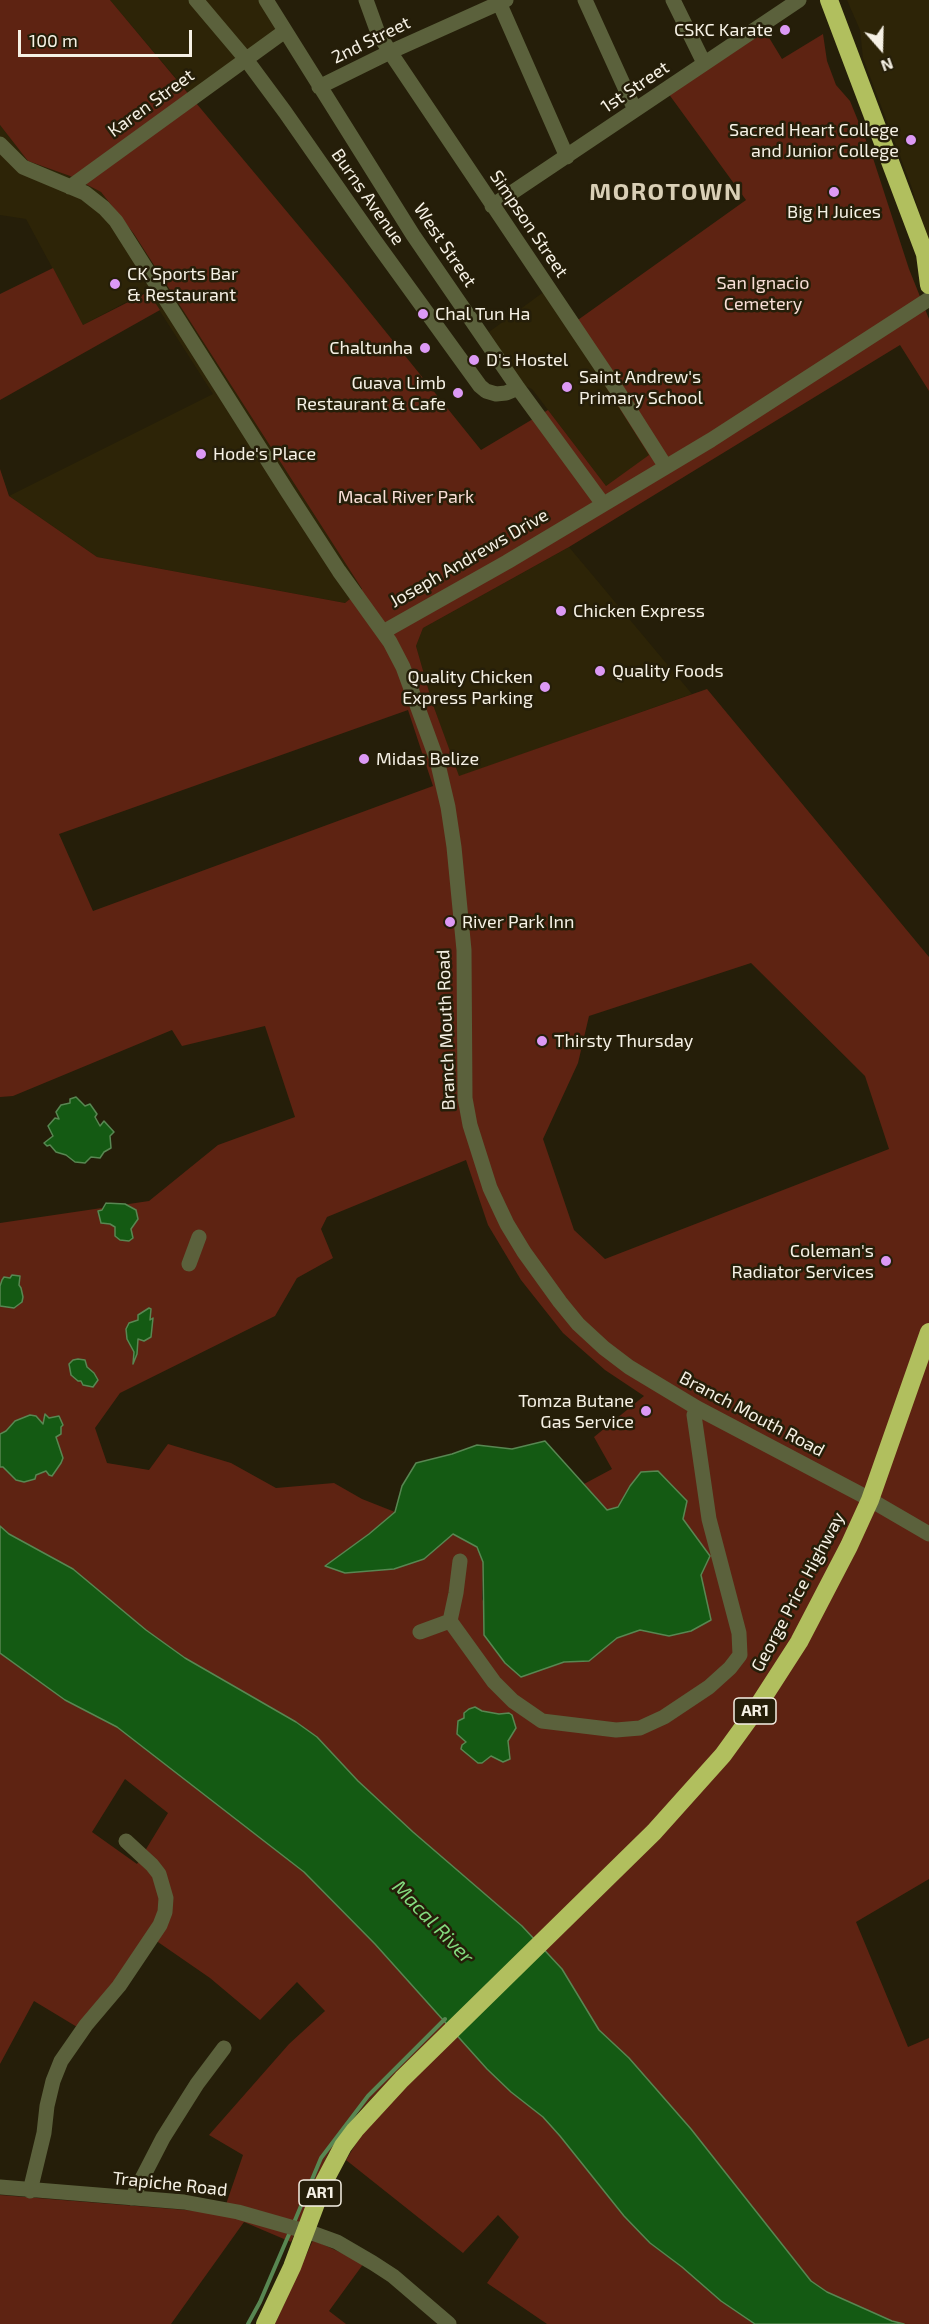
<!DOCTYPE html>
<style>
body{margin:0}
#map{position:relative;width:929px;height:2324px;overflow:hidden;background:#251e09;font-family:"Exo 2",sans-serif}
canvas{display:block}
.north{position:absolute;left:851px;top:18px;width:60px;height:60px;-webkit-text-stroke:4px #251e09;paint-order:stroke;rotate:160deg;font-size:16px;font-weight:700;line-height:24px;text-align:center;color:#f6f1e5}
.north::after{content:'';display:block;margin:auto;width:21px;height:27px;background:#f6f1e5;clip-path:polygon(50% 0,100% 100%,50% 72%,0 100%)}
.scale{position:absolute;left:18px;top:30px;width:174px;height:27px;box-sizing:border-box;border:3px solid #f6f1e5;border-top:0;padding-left:8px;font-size:18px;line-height:21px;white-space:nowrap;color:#f6f1e5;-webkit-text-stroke:4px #251e09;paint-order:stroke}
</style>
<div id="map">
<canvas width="929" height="2324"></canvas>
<div class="north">N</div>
<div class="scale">100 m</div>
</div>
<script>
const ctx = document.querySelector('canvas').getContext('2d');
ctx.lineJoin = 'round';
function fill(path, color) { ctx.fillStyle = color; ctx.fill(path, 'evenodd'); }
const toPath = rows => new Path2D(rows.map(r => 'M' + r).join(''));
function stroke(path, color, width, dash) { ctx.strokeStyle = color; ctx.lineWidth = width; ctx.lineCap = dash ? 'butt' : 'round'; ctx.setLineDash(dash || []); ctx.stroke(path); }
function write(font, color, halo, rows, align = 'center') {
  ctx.font = font + ' "Exo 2",sans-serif'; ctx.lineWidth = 5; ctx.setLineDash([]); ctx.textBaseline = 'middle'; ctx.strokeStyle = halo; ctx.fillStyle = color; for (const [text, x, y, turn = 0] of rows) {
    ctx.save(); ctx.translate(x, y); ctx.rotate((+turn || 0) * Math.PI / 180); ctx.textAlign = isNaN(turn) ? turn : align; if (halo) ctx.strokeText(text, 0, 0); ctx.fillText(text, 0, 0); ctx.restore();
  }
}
const built = toPath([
 [110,0,265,0,285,33,191,96],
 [847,0,929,0,929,246,912,188,863,58,860,30],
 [0,125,28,161,70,176,101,192,134,234,362,589,345,603,97,557,9,496,213,394,147,291,83,325,26,219,0,215],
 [545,291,650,455,606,486,532,389,523,385,489,332],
 [569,547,692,694,458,777,432,702,416,646,423,628]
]);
const green = toPath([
 [0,0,110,0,344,280,481,450,548,410,606,486,649,455,568,327,746,200,668,93,765,31,782,59,823,34,827,61,836,85,850,101,872,155,909,269,929,319,929,391,900,345,569,547,423,628,416,646,432,702,459,776,707,689,929,957,929,1879,856,1922,908,2047,929,2038,929,2324,904,2324,892,2321,827,2292,811,2281,691,2129,629,2058,599,2030,562,1969,522,1926,413,1832,358,1781,317,1737,296,1722,185,1658,146,1630,73,1569,9,1534,0,1526,0,1223,149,1201,218,1145,295,1117,265,1026,182,1046,172,1030,13,1096,0,1097,0,469,9,496,97,557,345,603,362,589,134,234,101,192,70,176,28,161,0,125],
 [408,710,433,786,93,911,59,834],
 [751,963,865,1076,889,1149,605,1259,574,1230,543,1139,578,1063,589,1016],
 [466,1160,488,1225,521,1280,563,1333,605,1370,644,1396,594,1437,612,1469,584,1484,607,1510,618,1507,630,1486,658,1471,687,1501,683,1519,701,1575,711,1620,669,1636,640,1630,617,1638,589,1661,564,1662,521,1677,482,1599,483,1562,477,1547,453,1534,424,1559,394,1569,345,1573,325,1566,369,1534,395,1512,362,1499,334,1483,276,1488,231,1463,168,1444,149,1470,107,1463,95,1428,120,1393,275,1316,297,1278,333,1258,321,1229,327,1217],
 [53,268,83,325,148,292,160,310,0,400,0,294],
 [0,1653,65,1700,117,1727,304,1872,375,1944,487,2069,511,2092,543,2117,560,2136,624,2215,649,2243,682,2267,721,2301,755,2324,547,2324,487,2283,519,2237,498,2215,463,2253,346,2160,363,2132,395,2074,353,2118,328,2154,291,2242,244,2222,171,2324,0,2324,0,2195,223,2213,243,2155,209,2135,289,2044,325,2011,297,1982,260,2020,210,1978,155,1940,87,2033,34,2001,0,2064],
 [125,1779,168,1813,137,1864,92,1832],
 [313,2240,364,2263,329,2311,346,2324,275,2324]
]);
const water = toPath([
 [76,1097,85,1106,90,1104,97,1114,95,1117,100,1126,104,1121,114,1132,110,1136,111,1148,104,1152,100,1158,91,1157,85,1163,75,1162,66,1155,56,1152,50,1145,47,1146,44,1143,53,1136,48,1126,55,1118,59,1119,56,1112,61,1105,70,1103,70,1099,76,1097],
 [106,1203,125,1204,136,1210,138,1219,131,1229,133,1238,129,1241,120,1240,115,1236,115,1227,110,1224,101,1223,98,1211,102,1210,106,1203],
 [12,1275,20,1276,19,1285,21,1288,23,1297,22,1302,14,1308,0,1306,0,1286,2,1280,4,1277,10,1278,12,1275],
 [149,1308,151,1309,150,1320,153,1318,151,1337,144,1341,138,1339,137,1354,133,1364,134,1352,127,1339,126,1329,129,1323,138,1320,138,1315,149,1308],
 [78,1359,85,1360,87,1367,94,1373,98,1380,93,1387,83,1385,81,1381,78,1381,71,1375,69,1364,73,1360,78,1359],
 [45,1414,49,1418,59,1416,63,1425,61,1427,61,1434,56,1437,63,1458,61,1463,52,1476,49,1475,46,1471,36,1475,35,1479,24,1482,16,1480,3,1467,0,1467,0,1434,6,1431,15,1421,30,1415,36,1416,43,1424,45,1414],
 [545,1441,607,1510,618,1507,630,1486,641,1472,658,1471,687,1501,683,1519,710,1556,701,1575,711,1620,691,1631,669,1636,640,1630,617,1638,589,1661,564,1662,521,1677,505,1663,484,1635,483,1562,477,1547,453,1534,424,1559,394,1569,345,1573,325,1566,369,1534,395,1512,402,1486,416,1463,452,1454,477,1445,512,1449,545,1441],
 [0,1526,9,1534,73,1569,146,1630,185,1658,296,1722,317,1737,358,1781,413,1832,522,1926,562,1969,599,2030,629,2058,691,2129,811,2281,827,2292,892,2321,904,2324,755,2324,721,2301,682,2267,650,2243,624,2216,560,2136,543,2117,511,2092,487,2069,375,1944,304,1872,117,1727,65,1700,0,1653,0,1526],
 [475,1707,482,1711,499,1714,509,1713,512,1715,516,1728,508,1741,510,1759,503,1762,491,1756,482,1763,478,1763,461,1749,462,1745,466,1742,457,1734,458,1721,464,1718,464,1713,469,1709,475,1707]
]);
const stream = toPath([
 [293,2225,321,2158,368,2096,445,2019],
 [248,2324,260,2302,290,2232]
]);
const minor = toPath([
 [196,0,245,58,285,112,375,241,480,386,486,391,496,394,506,393,518,388],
 [266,0,413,235,518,388,603,504],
 [366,0,378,33,390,52,619,393,666,467],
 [498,0,567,157],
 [585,0,635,110],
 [673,0,704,63],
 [319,87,390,52,506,0],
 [0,144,23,167,85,193,104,208,116,221,287,491,339,571,390,642,403,667,437,760,448,807,454,847,464,950,465,1098,470,1125,490,1188,507,1224,524,1252,560,1302,578,1324,604,1348,629,1367,697,1408,862,1495,929,1534],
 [70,187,285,31],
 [492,206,799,0],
 [383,632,507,562,711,440,929,299],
 [189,1264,199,1237],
 [450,1621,456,1593,460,1561],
 [420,1632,450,1621,494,1682,513,1701,542,1721,616,1730,640,1728,664,1717,709,1687,730,1668,740,1655,739,1633,709,1519,694,1415,697,1408],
 [0,2187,184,2202,238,2212,315,2234,337,2242,373,2263,393,2276,449,2324],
 [30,2191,44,2133,47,2106,53,2081,61,2061,86,2025,119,1986,160,1925,165,1912,166,1898,159,1874,152,1865,126,1841],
 [132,2198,163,2138,197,2084,224,2048]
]);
const highway = toPath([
 [829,0,925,254,929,285],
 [265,2324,292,2267,324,2182,343,2146,355,2130,402,2079,654,1832,723,1755,752,1715,799,1642,849,1546,870,1500,929,1332]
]);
const markers = [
 [785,30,6,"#dc99f5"],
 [911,140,6,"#dc99f5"],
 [834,192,6,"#dc99f5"],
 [115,284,6,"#dc99f5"],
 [423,314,6,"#dc99f5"],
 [425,348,6,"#dc99f5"],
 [474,360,6,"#dc99f5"],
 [567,387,6,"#dc99f5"],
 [458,393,6,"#dc99f5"],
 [201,454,6,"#dc99f5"],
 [561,611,6,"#dc99f5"],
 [600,671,6,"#dc99f5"],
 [545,687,6,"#dc99f5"],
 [364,759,6,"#dc99f5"],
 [450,922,6,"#dc99f5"],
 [542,1041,6,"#dc99f5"],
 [886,1261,6,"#dc99f5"],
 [646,1411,6,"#dc99f5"]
];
const shields = [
 [755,1711,42],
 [320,2193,42]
];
const shieldNames = [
 ["AR1",755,1711],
 ["AR1",320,2193]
];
const poiNames = [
 ["CSKC Karate",773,30,"right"],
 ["Sacred Heart College",899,130,"right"],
 ["and Junior College",899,151,"right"],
 ["Big H Juices",834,212,"center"],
 ["CK Sports Bar",127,274],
 ["& Restaurant",127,295],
 ["Chal Tun Ha",435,314],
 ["Chaltunha",413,348,"right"],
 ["D's Hostel",486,360],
 ["Saint Andrew's",579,377],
 ["Primary School",579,398],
 ["Guava Limb",446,383,"right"],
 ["Restaurant & Cafe",446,404,"right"],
 ["Hode's Place",213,454],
 ["Chicken Express",573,611],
 ["Quality Foods",612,671],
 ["Quality Chicken",533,677,"right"],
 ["Express Parking",533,698,"right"],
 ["Midas Belize",376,759],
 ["River Park Inn",462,922],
 ["Thirsty Thursday",554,1041],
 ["Coleman's",874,1251,"right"],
 ["Radiator Services",874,1272,"right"],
 ["Tomza Butane",634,1401,"right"],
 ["Gas Service",634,1422,"right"]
];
const streetNames = [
 ["2nd Street",371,40,-26],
 ["1st Street",635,87,-34],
 ["Karen Street",151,103,-36],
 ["Burns Avenue",368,197,55],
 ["Simpson Street",529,224,56],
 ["West Street",445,245,56],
 ["Joseph Andrews Drive",469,558,-30],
 ["Branch Mouth Road",446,1030,-92],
 ["Branch Mouth Road",752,1414,28],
 ["George Price Highway",798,1592,-62],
 ["Trapiche Road",170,2184,6]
];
const parkNames = [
 ["San Ignacio",763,283],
 ["Cemetery",763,304],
 ["Macal River Park",406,497]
];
const waterNames = [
 ["Macal River",433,1922,46]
];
const districtNames = [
 ["MOROTOWN",666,192]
];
fill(built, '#2d2407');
fill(green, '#5e2312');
fill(water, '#145a13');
stroke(water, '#588752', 1.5);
stroke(stream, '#588752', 4);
stroke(minor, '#5b613c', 15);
stroke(highway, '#b1bf5e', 18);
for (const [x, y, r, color] of markers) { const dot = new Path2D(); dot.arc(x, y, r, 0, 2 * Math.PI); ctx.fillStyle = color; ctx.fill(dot); stroke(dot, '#251e09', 2); }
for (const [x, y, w] of shields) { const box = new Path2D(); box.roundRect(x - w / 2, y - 13, w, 26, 4.5); ctx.fillStyle = '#251e09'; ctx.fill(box); stroke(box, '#f6f1e5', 1.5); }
write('bold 16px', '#f6f1e5', null, shieldNames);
write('18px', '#f6f1e5', '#251e09', poiNames, 'left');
write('18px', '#f6f1e5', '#251e09', streetNames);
write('18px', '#f8ded6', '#251e09', parkNames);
write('italic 20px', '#83db7e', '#251e09', waterNames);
ctx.letterSpacing = '1.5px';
write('bold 24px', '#d9cfb6', '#251e09', districtNames);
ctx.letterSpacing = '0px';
</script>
